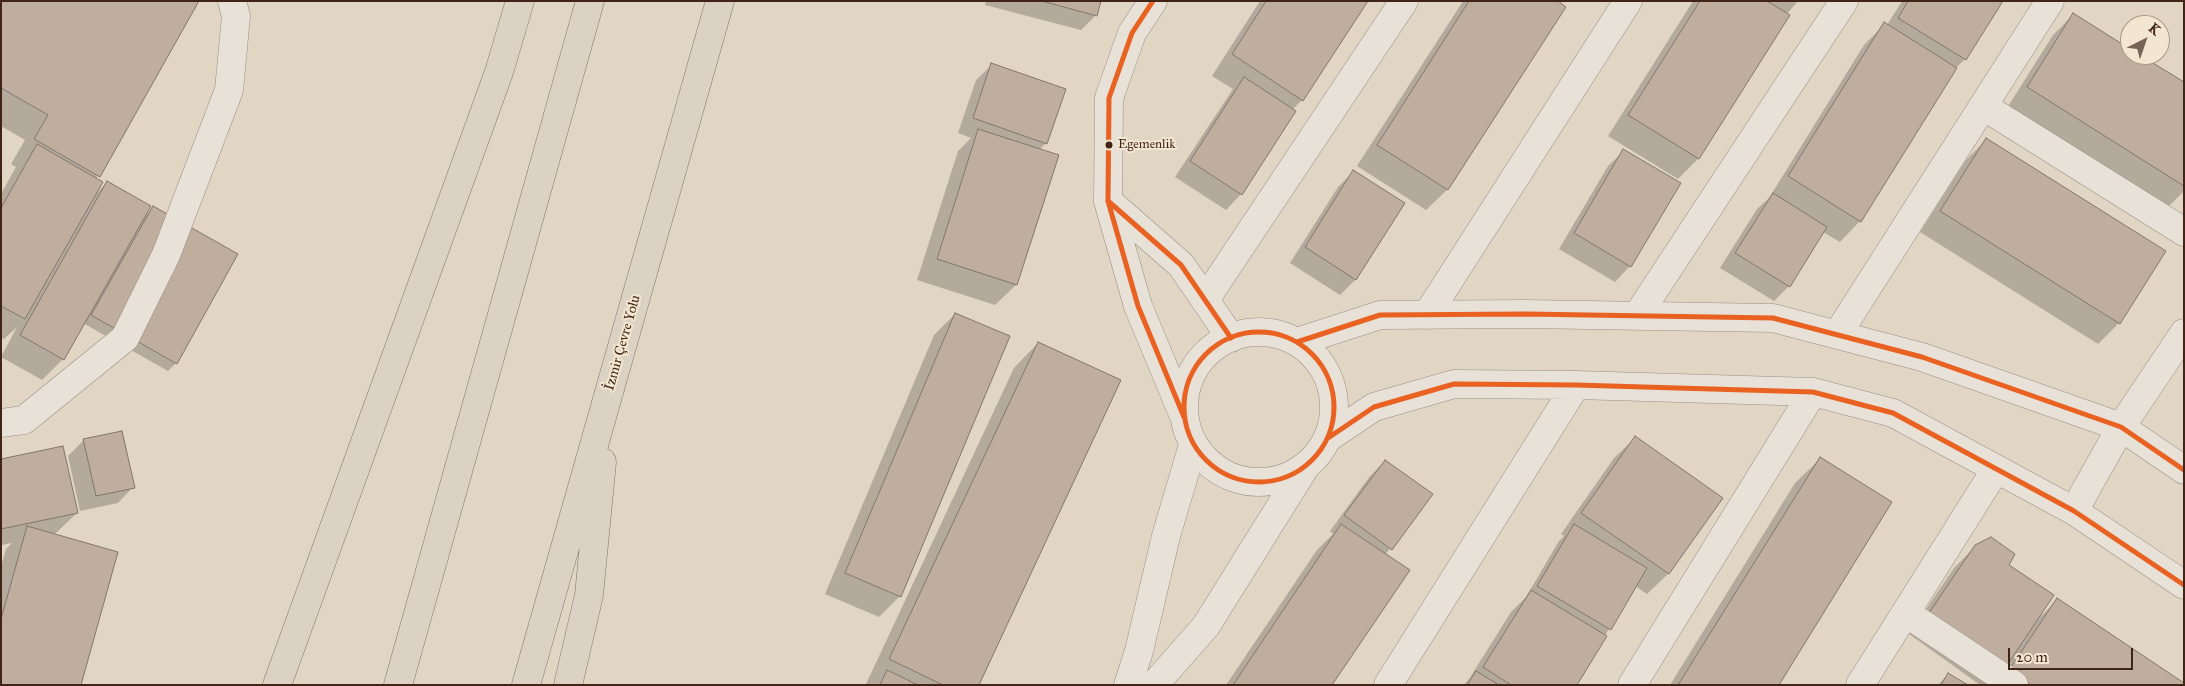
<!DOCTYPE html>
<meta charset="utf-8">
<style>
body{margin:0}
#map{position:relative;width:2185px;height:686px;overflow:hidden;background:#e1d5c4;font-family:"IM FELL Great Primer",serif}
canvas{display:block}
.frame{position:absolute;inset:0;border:2px solid #402416;pointer-events:none}
.north{position:absolute;left:2120px;top:15px;width:50px;height:50px;box-sizing:border-box;background:#f3e6d1;border:1px solid #ab9886;border-radius:50%;rotate:41deg;font-size:14px;font-weight:700;line-height:20px;text-align:center;color:#402416}
.north::after{content:'';display:block;margin:auto;width:18px;height:22px;background:#786253;clip-path:polygon(50% 0,100% 100%,50% 72%,0 100%)}
.scale{position:absolute;left:2008px;top:648px;width:125px;height:22px;box-sizing:border-box;border:2px solid #402416;border-top:0;padding-left:6px;font-size:15px;line-height:18px;white-space:nowrap;color:#402416;-webkit-text-stroke:4px #f3e6d1;paint-order:stroke}
</style>
<div id="map">
<canvas width="2185" height="686"></canvas>
<div class="frame"></div>
<div class="north">K</div>
<div class="scale">20 m</div>
</div>
<script>
const ctx = document.querySelector('canvas').getContext('2d');
ctx.lineJoin = 'round';
function fill(path, color) { ctx.fillStyle = color; ctx.fill(path, 'evenodd'); }
const toPath = rows => new Path2D(rows.map(r => 'M' + r).join(''));
function stroke(path, color, width, dash) { ctx.strokeStyle = color; ctx.lineWidth = width; ctx.lineCap = dash ? 'butt' : 'round'; ctx.setLineDash(dash || []); ctx.stroke(path); }
function write(font, color, halo, rows, align = 'center') {
  ctx.font = font + ' "IM FELL Great Primer",serif'; ctx.lineWidth = 4; ctx.setLineDash([]); ctx.textBaseline = 'middle'; ctx.strokeStyle = halo; ctx.fillStyle = color; for (const [text, x, y, turn = 0] of rows) {
    ctx.save(); ctx.translate(x, y); ctx.rotate((+turn || 0) * Math.PI / 180); ctx.textAlign = isNaN(turn) ? turn : align; if (halo) ctx.strokeText(text, 0, 0); ctx.fillText(text, 0, 0); ctx.restore();
  }
}
const shadow = toPath([
 [1,1,198,1,96,179,95,195,107,182,143,218,153,208,176,363,168,371,83,323,63,359,42,380,1,357,17,327,4,339,1,338,1,194,16,167,11,164,25,140,1,126],
 [986,1,1100,1,1096,15,1081,30,985,5],
 [1260,1,1366,1,1302,100,1292,110,1241,194,1226,210,1175,177,1233,89,1212,76],
 [1463,1,1562,1,1559,4,1564,7,1447,190,1426,210,1357,166],
 [1693,1,1798,1,1786,15,1698,159,1678,179,1608,136],
 [1902,1,2001,1,1965,59,1956,68,1860,221,1840,242,1823,232,1789,286,1774,301,1720,268,1757,209,1769,198,1864,45,1885,24,1887,25],
 [2074,14,2130,50,2130,55,2138,55,2184,84,2184,191,2166,209,2007,108,2053,35],
 [992,65,1046,143,1039,150,1016,285,995,305,917,280,958,151,971,138,958,133,976,80],
 [1987,139,2119,323,2098,344,1920,232,1966,160],
 [1624,151,1679,184,1630,266,1615,282,1559,249,1608,166],
 [1353,172,1355,280,1340,295,1290,263,1338,187],
 [955,314,900,596,879,617,825,594,934,335],
 [1038,343,978,685,866,684,1014,368],
 [1635,438,1721,498,1668,574,1647,594,1635,586,1575,685,1464,685,1469,679,1511,612,1526,597,1559,541,1564,536,1561,534,1614,458],
 [84,440,133,487,118,503,80,511,68,456],
 [1820,459,1777,685,1670,685,1795,483],
 [1,460,77,513,56,533,51,535,1,685,1,567,6,549,12,543,1,545],
 [1385,461,1432,495,1385,555,1331,685,1226,685,1317,550,1333,534,1330,531,1370,476],
 [1976,546,2008,565,2038,619,2057,600,2184,685,1994,685,2003,668,1986,685,1980,685,1909,634,1954,568],
 [1948,674,1966,685,1938,685]
]);
const building = toPath([
 [1,1,199,1,100,177,34,139,48,115,1,88,1,1],
 [1042,1,1101,1,1097,16,1042,1],
 [1266,1,1368,1,1303,101,1232,54,1266,1],
 [1469,1,1558,1,1566,7,1448,190,1377,145,1469,1],
 [1700,1,1767,1,1790,15,1699,159,1628,115,1700,1],
 [1908,1,2003,1,1966,60,1898,18,1908,1],
 [2073,13,2130,49,2130,55,2140,55,2184,82,2184,186,2027,87,2073,13],
 [1884,22,1957,68,1861,222,1788,176,1884,22],
 [991,63,1066,89,1047,144,973,118,991,63],
 [1244,77,1296,111,1242,195,1190,161,1244,77],
 [978,129,1059,155,1017,285,937,259,978,129],
 [1986,138,2166,251,2120,324,1940,211,1986,138],
 [37,144,103,182,25,319,1,306,1,208,37,144],
 [1623,149,1681,183,1631,267,1574,233,1623,149],
 [1353,170,1405,203,1356,280,1305,247,1353,170],
 [107,181,151,206,64,360,20,335,107,181],
 [1773,193,1827,227,1790,287,1735,253,1773,193],
 [153,206,238,254,177,364,91,315,153,206],
 [955,313,1010,336,901,597,845,573,955,313],
 [1038,342,1121,380,979,685,943,685,889,659,1038,342],
 [122,431,135,488,96,496,83,439,122,431],
 [1635,436,1723,498,1669,574,1581,513,1635,436],
 [63,446,78,513,1,529,1,459,63,446],
 [1820,457,1892,502,1779,685,1678,685,1820,457],
 [1385,460,1433,494,1392,550,1344,515,1385,460],
 [1341,524,1410,570,1332,685,1233,685,1341,524],
 [1574,524,1647,568,1611,630,1537,586,1574,524],
 [27,526,118,552,81,685,1,685,1,619,27,526],
 [1991,537,2015,554,2009,565,2054,595,2006,667,1929,613,1975,545,1991,537],
 [1531,590,1607,636,1577,685,1511,685,1483,667,1531,590],
 [2057,598,2184,683,2184,685,2031,685,2009,670,2057,598],
 [887,670,918,685,880,685,887,670],
 [1476,671,1499,685,1467,685,1476,671],
 [1948,673,1968,685,1941,685,1948,673]
]);
const minor = toPath([
 [1153,1,1132,33,1109,98,1108,201,1138,306,1183,414],
 [1983,106,2184,232],
 [1108,201,1181,265,1231,338],
 [1205,300,1404,1],
 [1427,315,1628,1],
 [1637,316,1844,1],
 '1184 407a75 75 0 1 1 150 0a75 75 0 1 1-150 0Z',
 [1837,335,2050,1],
 [1297,342,1380,315,1526,314,1773,318,1922,357,2121,427,2184,470],
 [1,423,24,420,125,338,166,255,229,90,236,16,232,1],
 [1328,438,1374,407,1454,384,1576,385,1813,392,1893,413,2074,511,2184,585],
 [2074,511,2121,427,2184,333],
 [1906,613,2014,685],
 [1128,685,1139,651,1166,536,1193,445],
 [1154,685,1206,626,1305,467],
 [1388,685,1576,385],
 [1632,685,1813,392],
 [1860,685,1996,469]
]);
const highway = toPath([
 [277,685,499,72,520,1],
 [398,685,590,1],
 [526,685,720,1],
 [568,685,589,595,602,462]
]);
const bus1 = toPath([
 [1153,1,1132,33,1109,98,1108,201,1138,306,1184,417],
 [1108,201,1181,265,1231,338],
 '1184 407a75 75 0 1 1 150 0a75 75 0 1 1-150 0Z',
 [1297,342,1380,315,1526,314,1773,318,1922,357,2121,427,2184,470],
 [1328,438,1374,407,1454,384,1576,385,1813,392,1893,413,2074,511,2184,585]
]);
const markers = [
 [1109,145,4.5,"#402416"]
];
const busNames = [
 ["Egemenlik",1118,145]
];
const streetNames = [
 ["İzmir Çevre Yolu",623,343,-74]
];
fill(shadow, '#0003');
fill(building, '#bfad9e');
stroke(building, '#81766c', 1);
stroke(minor, '#988e83', 29);
stroke(highway, '#81766c', 29);
stroke(minor, '#e7e1d8', 28);
stroke(highway, '#dbd2c3', 28);
stroke(bus1, '#e96221', 5);
for (const [x, y, r, color] of markers) { const dot = new Path2D(); dot.arc(x, y, r, 0, 2 * Math.PI); ctx.fillStyle = color; ctx.fill(dot); stroke(dot, '#f3e6d1', 2); }
write('13px', '#402416', '#f3e6d1', busNames, 'left');
write('14px', '#402416', '#f3e6d1', streetNames);
</script>
